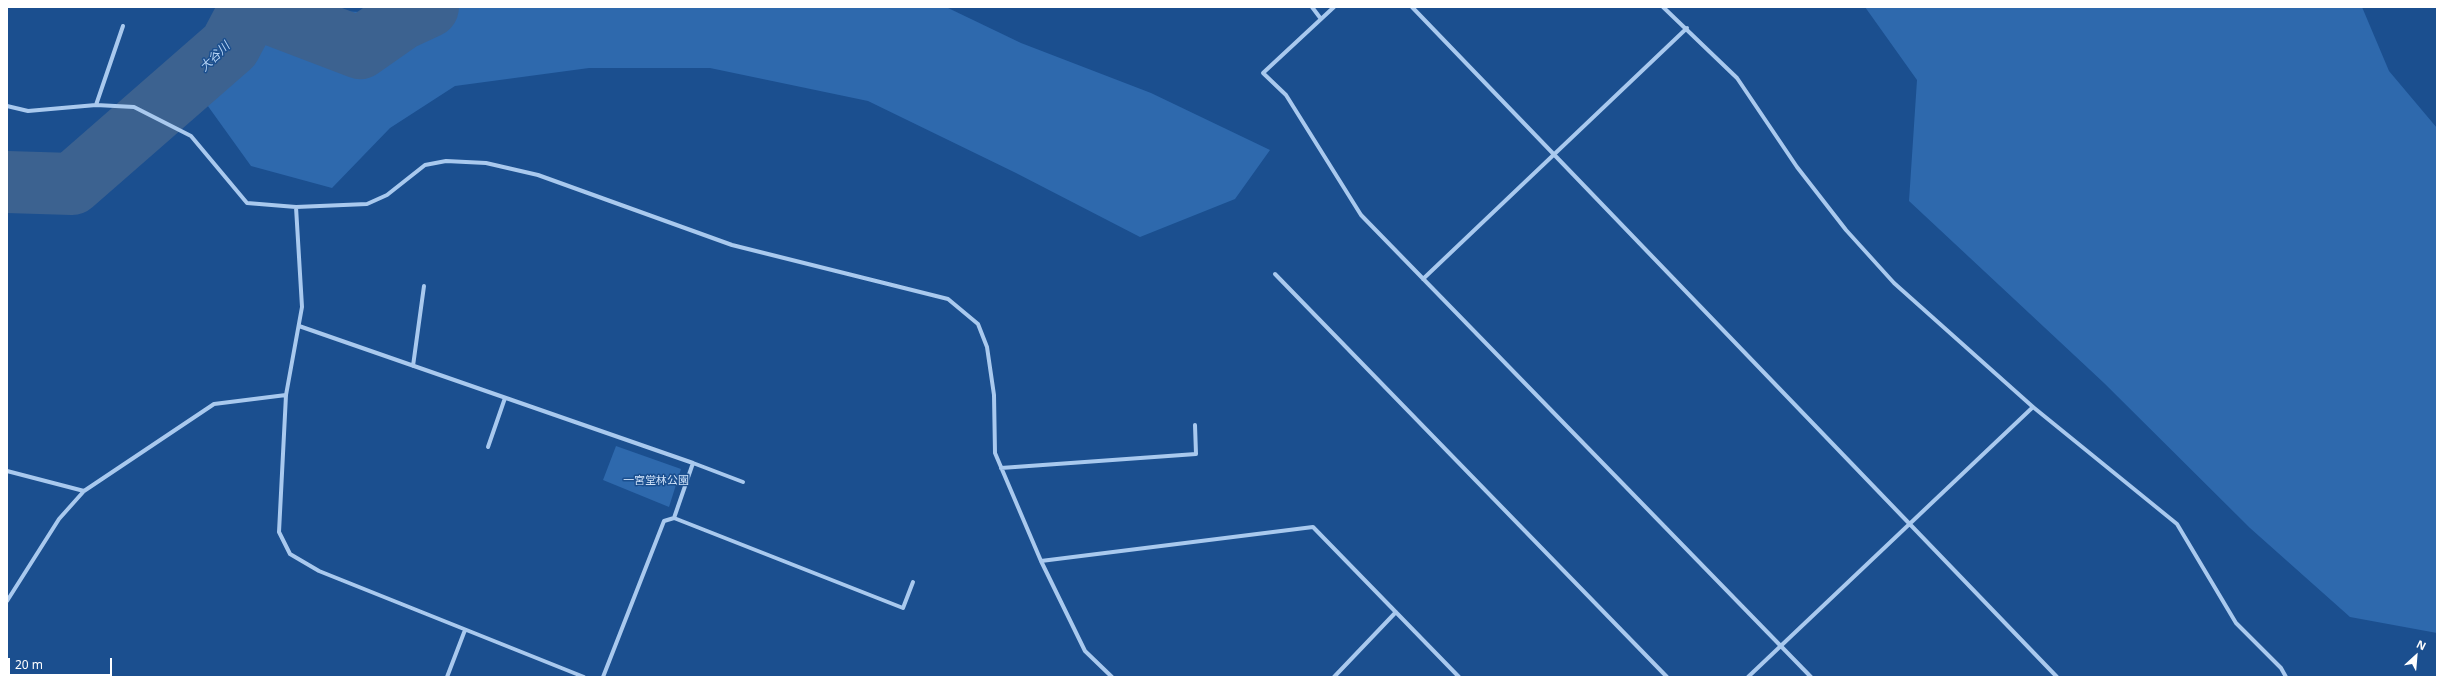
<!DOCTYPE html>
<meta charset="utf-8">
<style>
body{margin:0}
#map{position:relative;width:2444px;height:684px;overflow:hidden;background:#1b4f8f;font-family:"Noto Sans",sans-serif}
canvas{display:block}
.frame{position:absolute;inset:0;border:8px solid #fff;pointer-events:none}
.north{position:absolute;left:2396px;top:636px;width:40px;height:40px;-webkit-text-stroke:3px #1b4f8f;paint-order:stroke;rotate:26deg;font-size:11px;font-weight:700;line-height:16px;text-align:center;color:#fff}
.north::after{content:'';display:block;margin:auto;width:14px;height:18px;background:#fff;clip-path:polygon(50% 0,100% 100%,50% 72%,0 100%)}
.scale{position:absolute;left:8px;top:658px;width:104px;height:18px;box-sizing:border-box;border:2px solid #fff;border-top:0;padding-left:5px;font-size:12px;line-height:14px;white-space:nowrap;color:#fff;-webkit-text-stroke:3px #1b4f8f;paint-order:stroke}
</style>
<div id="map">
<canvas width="2444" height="684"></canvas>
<div class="frame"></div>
<div class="north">N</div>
<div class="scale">20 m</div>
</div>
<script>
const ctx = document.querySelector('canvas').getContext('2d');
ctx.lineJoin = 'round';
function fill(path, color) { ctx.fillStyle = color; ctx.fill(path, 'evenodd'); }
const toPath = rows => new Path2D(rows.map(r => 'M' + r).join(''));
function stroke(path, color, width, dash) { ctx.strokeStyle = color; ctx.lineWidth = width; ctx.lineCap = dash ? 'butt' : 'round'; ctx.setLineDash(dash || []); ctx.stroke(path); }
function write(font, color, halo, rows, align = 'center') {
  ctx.font = font + ' "Noto Sans","Noto Sans JP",sans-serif'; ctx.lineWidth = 3; ctx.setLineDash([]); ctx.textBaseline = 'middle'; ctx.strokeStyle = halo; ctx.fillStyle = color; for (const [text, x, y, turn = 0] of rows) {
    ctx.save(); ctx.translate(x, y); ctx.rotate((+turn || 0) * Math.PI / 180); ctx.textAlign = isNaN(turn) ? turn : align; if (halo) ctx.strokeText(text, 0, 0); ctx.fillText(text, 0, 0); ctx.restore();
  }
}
const green = toPath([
 [397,7,946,7,1021,43,1151,93,1270,150,1235,199,1140,237,1016,173,868,101,710,68,589,68,455,86,390,128,332,188,251,166,187,77,265,8,362,12],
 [1865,7,2362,7,2389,71,2437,128,2437,633,2350,617,2250,528,2104,383,1909,201,1917,80],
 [616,446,681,469,669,507,603,480]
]);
const stream = toPath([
 [255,8,255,7]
]);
const river = toPath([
 [7,182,72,184,230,46,248,12,255,8,360,48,400,20,428,7]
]);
const street = toPath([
 [1312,7,1321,19],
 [1334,7,1263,73,1286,95,1361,215,1811,677],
 [1412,7,2057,677],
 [1663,7,1737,78,1797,167,1846,230,1894,283,2033,407,2177,524,2236,623,2281,668,2286,677],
 [96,105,123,26],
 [7,106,28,111,96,105,134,107,191,136,247,203,296,207,367,204,387,195,425,165,446,161,486,163,538,175,732,245,948,299,978,324,987,347,994,395,995,453,1041,561,1085,651,1112,677],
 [296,207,302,307,286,395,279,532,290,554,319,571,584,677],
 [1275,274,1667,677],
 [1423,279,1687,28],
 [299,326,693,463,674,518,664,521,603,677],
 [413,366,424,286],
 [488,447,505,398],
 [693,463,743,482],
 [1001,468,1196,454,1195,425],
 [7,471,84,491],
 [674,518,903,608,913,582],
 [1041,561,1313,527,1459,677],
 [7,601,59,519,84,491,214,404,286,395],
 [447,677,465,630],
 [1334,677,1396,612],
 [1748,677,2033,407]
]);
const parkNames = [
 ["一宮堂林公園",656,481]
];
const waterNames = [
 ["大谷川",215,57,-44]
];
fill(green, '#2e69ad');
stroke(stream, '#9cc4f0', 10);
stroke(river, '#3c6290', 62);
stroke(street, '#a9c9ee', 4);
write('11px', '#cfe3fa', '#1b4f8f', parkNames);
write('italic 12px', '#b5d3f5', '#1b4f8f', waterNames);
</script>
